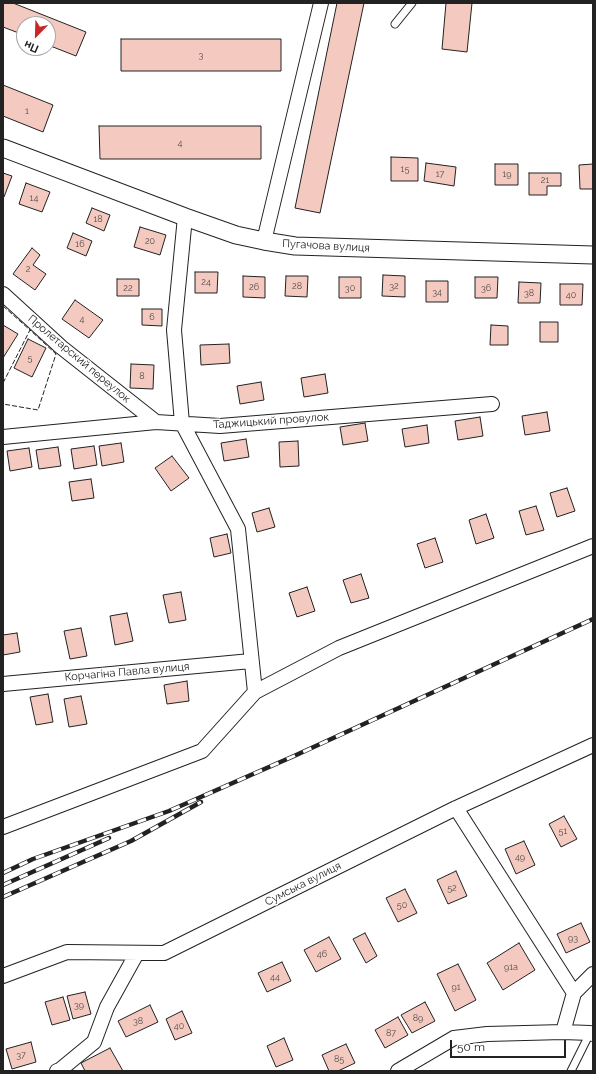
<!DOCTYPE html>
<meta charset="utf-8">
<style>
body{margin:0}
#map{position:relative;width:596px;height:1074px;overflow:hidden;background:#fff;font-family:Raleway,sans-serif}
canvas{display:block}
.frame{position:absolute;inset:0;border:4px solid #222;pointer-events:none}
.north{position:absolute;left:16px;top:16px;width:40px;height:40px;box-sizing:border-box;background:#fff;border:1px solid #a7a7a7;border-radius:50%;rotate:203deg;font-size:11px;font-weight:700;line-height:16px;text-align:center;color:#222}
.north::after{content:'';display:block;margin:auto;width:14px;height:18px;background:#c62828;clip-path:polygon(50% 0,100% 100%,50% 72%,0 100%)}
.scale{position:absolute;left:450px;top:1040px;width:116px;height:18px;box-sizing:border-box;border:2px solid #222;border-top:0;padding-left:5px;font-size:12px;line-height:14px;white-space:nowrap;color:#222;-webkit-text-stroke:3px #fff;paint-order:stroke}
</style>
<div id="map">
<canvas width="596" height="1074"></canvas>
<div class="frame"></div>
<div class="north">Пн</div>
<div class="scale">50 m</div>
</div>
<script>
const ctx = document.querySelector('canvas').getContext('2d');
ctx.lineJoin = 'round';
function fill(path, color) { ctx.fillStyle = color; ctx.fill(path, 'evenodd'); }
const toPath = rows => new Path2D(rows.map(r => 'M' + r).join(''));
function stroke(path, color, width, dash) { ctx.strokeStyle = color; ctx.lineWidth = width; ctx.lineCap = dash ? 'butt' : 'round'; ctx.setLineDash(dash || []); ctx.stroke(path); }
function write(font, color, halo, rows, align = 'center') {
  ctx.font = font + ' Raleway,sans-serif'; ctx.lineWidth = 3; ctx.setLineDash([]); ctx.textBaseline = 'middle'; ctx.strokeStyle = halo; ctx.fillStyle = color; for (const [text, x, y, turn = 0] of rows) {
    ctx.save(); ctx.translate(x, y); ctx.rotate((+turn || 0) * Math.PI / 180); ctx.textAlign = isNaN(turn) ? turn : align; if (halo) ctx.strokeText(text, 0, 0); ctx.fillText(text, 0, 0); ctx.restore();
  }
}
const building = toPath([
 [3,3,13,3,86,32,76,56,48,45,48,24,24,24,24,35,3,27,3,3],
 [337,3,364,3,320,213,295,208,337,3],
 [446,3,472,3,467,52,442,49,446,3],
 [121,39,281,39,281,71,121,71,121,39],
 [3,85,53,105,43,132,3,116,3,85],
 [99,126,261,126,261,159,100,159,99,126],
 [391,157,418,158,418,181,391,181,391,157],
 [426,163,456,167,454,186,424,181,426,163],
 [495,164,518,164,518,185,495,185,495,164],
 [593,164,593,189,580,189,579,165,593,164],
 [3,173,12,176,4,197,3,196,3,173],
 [529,173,561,173,561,186,547,186,547,195,529,195,529,173],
 [26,183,50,192,42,212,19,204,26,183],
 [92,208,110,215,104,231,86,223,92,208],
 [140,227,166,235,160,255,134,247,140,227],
 [73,233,92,241,86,256,67,248,73,233],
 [32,248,40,255,33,265,46,274,35,290,13,274,32,248],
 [195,272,218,272,217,293,195,293,195,272],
 [383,275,405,276,405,297,382,296,383,275],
 [243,276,265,277,265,298,243,297,243,276],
 [286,276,308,276,307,297,285,296,286,276],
 [339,277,361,277,361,298,339,298,339,277],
 [475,277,498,277,497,298,475,298,475,277],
 [117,279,139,279,139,296,117,296,117,279],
 [426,281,448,281,448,302,426,302,426,281],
 [519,282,541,283,540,303,518,303,519,282],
 [560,284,583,284,582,305,560,305,560,284],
 [75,300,103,320,89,338,62,319,75,300],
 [142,309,162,309,162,326,142,325,142,309],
 [540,322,558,322,558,342,540,342,540,322],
 [3,325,18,334,3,358,3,325],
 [491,325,508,326,508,345,490,345,491,325],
 [28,339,46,348,32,377,14,368,28,339],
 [229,344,230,363,201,365,200,345,229,344],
 [131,364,154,365,153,389,130,388,131,364],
 [325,374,328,393,304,397,301,378,325,374],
 [261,382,264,400,240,404,237,386,261,382],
 [547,412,550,431,525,435,522,416,547,412],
 [480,417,483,436,458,440,455,421,480,417],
 [365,423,368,441,343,445,340,427,365,423],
 [427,425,429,443,405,447,402,429,427,425],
 [246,439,249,457,224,461,221,443,246,439],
 [298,441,299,466,280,467,279,442,298,441],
 [121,443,124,462,102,466,99,446,121,443],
 [94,446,97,465,74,469,71,449,94,446],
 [58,447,61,466,39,469,36,450,58,447],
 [29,448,32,467,10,471,7,451,29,448],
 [172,456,189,478,171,491,155,468,172,456],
 [91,479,94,498,72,501,69,482,91,479],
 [567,488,575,511,557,517,550,493,567,488],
 [536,506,544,530,526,535,519,511,536,506],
 [269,508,275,527,257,532,252,513,269,508],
 [486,514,494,538,476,544,469,520,486,514],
 [227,534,231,553,214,557,210,538,227,534],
 [435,538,443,562,425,568,417,544,435,538],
 [361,574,369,598,351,603,343,580,361,574],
 [307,587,315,611,297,617,289,593,307,587],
 [181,592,186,620,169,623,163,595,181,592],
 [127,613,133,641,115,645,110,616,127,613],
 [81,628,87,656,70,659,64,631,81,628],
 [17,633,20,652,3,655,3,635,17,633],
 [187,681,189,701,167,704,164,685,187,681],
 [48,694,53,722,36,725,30,697,48,694],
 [81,696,87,724,69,727,64,699,81,696],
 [564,816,577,839,561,847,549,824,564,816],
 [524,841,535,865,516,874,505,849,524,841],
 [456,871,467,896,448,904,437,880,456,871],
 [405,889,417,913,398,922,386,898,405,889],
 [581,923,590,942,566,953,557,934,581,923],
 [365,933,377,956,366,963,353,939,365,933],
 [329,937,341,959,316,972,304,950,329,937],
 [519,943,535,970,503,990,487,963,519,943],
 [282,962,291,981,267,992,258,973,282,962],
 [458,964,476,1000,455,1011,437,974,458,964],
 [85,992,91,1014,73,1019,67,996,85,992],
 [63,997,70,1020,52,1025,45,1002,63,997],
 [425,1002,435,1021,412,1033,401,1015,425,1002],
 [150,1005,158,1022,126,1037,118,1021,150,1005],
 [182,1011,192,1033,175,1040,166,1019,182,1011],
 [398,1017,408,1035,385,1048,375,1030,398,1017],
 [284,1038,293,1060,276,1067,267,1046,284,1038],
 [31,1042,36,1062,12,1069,6,1049,31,1042],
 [346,1044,355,1063,338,1071,329,1071,322,1055,346,1044],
 [110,1048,123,1071,85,1071,81,1063,110,1048]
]);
const service = toPath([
 [395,24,412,3],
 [571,1071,590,1033]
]);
const minor = toPath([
 [185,217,174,330,182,423,238,529,255,692],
 [264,241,321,3],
 [3,294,61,347,156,422],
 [3,437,156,422,220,426,492,404],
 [3,684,251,661],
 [456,808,574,993],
 [3,827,202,751,255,692,339,648,593,546],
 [3,976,67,952,164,953,456,808,593,745],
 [563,1032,574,993,593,974],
 [57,1071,60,1070,94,1042,107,1007,137,953],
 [398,1071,454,1038,487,1034,563,1032,590,1033,593,1034]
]);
const tertiary = toPath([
 [3,148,185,217,236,235,264,241,295,246,593,255]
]);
const rail = toPath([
 [3,873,33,859,169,811,294,756,593,619],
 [3,885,109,838],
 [3,897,131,841,201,802]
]);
const fence = toPath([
 [3,306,30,330],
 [3,383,30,330,56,354,38,410,3,404]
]);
const numberNames = [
 ["3",201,55],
 ["1",27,111],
 ["4",180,143],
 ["15",405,169],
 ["17",440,174],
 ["19",507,174],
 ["21",545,180],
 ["14",34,198],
 ["18",98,219],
 ["20",150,241],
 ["16",80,244],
 ["2",28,269],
 ["24",206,282],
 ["28",297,286],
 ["32",394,286],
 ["26",254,287],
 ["22",128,288],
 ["30",350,288],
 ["36",486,288],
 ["34",437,292],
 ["38",529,293],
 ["40",571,295],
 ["6",152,317],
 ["4",82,319],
 ["5",30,358],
 ["8",142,376],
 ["51",563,831],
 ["49",520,857],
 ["52",452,888],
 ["50",402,905],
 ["93",573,938],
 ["46",322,954],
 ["91а",511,967],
 ["44",275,977],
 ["91",456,987],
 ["39",79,1005],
 ["89",418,1018],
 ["38",138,1021],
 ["40",179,1026],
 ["87",391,1033],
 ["37",21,1055],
 ["85",339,1059]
];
const streetNames = [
 ["Пугачова вулиця",326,246,3],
 ["Пролетарский переулок",79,359,40],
 ["Таджицький провулок",271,421,-4],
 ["Корчагіна Павла вулиця",127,672,-5],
 ["Сумська вулиця",303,884,-27]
];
fill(building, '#f3c9c0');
stroke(building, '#222', 1);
stroke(service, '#222', 9);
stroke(minor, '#222', 16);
stroke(tertiary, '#222', 19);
stroke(service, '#fff', 7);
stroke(minor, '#fff', 14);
stroke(tertiary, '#fff', 17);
stroke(rail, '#222', 4.5);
stroke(rail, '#fff', 3, [9]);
stroke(fence, '#222', 1, [5, 2]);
write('9px', '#564c4a', null, numberNames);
write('11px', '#222', '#fff', streetNames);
</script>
